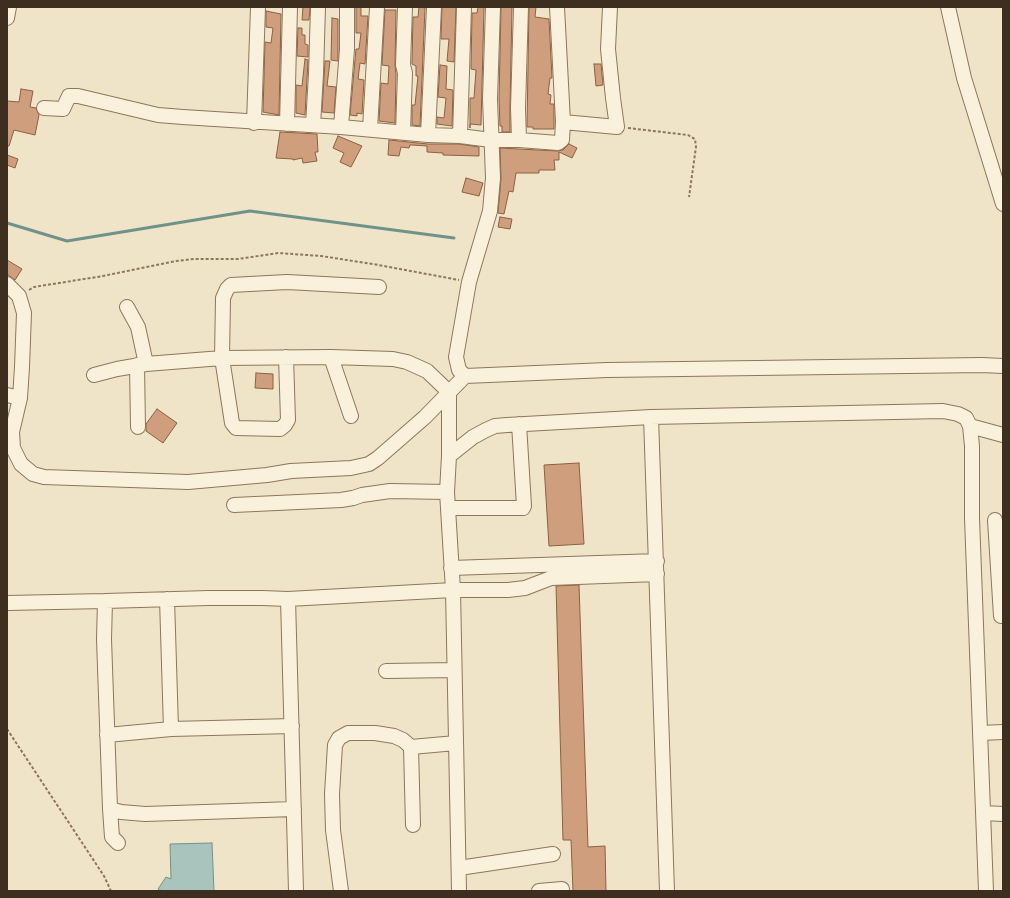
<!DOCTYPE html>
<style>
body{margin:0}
#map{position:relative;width:1010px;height:898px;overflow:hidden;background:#f0e4c8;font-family:Spectral,serif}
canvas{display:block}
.frame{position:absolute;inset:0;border:8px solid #3d2e20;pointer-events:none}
</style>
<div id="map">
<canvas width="1010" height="898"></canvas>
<div class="frame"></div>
</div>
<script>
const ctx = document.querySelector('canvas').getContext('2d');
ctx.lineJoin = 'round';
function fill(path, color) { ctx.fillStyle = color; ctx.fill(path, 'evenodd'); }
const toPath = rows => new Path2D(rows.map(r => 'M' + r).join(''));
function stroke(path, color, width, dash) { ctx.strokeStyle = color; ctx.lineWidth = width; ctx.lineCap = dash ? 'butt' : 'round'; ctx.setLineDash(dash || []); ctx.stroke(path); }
const water = toPath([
 [212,843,214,891,162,891,158,889,166,877,171,879,170,844,212,843]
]);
const stream = toPath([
 [7,223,67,241,250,211,454,238]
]);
const building = toPath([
 [303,7,310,7,309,20,302,20,303,7],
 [356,7,361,7,361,16,368,16,365,64,360,63,358,79,364,80,362,114,357,113,357,116,350,115,356,49,359,49,361,33,356,33,356,7],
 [419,7,425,8,420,126,412,125,412,105,415,105,418,76,416,76,416,66,412,64,413,17,418,17,419,7],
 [442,7,456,7,454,62,447,61,449,39,441,39,442,7],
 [478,7,484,7,481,125,470,124,470,128,470,98,474,98,476,70,471,69,472,13,477,13,478,7],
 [501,7,512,7,510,108,510,132,502,132,502,126,500,126,499,99,501,7],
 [529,7,536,7,535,17,549,19,552,78,550,78,548,94,551,95,550,104,554,104,554,129,533,129,533,127,527,127,529,7],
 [385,10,396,10,395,65,396,74,395,123,379,121,381,83,388,84,389,66,382,65,385,10],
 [266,11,281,14,279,115,263,112,265,42,271,43,273,28,266,27,266,11],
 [332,18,338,19,338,61,331,60,332,18],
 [298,28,302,28,302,35,305,35,305,44,308,45,308,57,297,56,298,28],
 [305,59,308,60,305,115,296,113,296,85,302,86,305,59],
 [325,61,330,61,327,86,336,87,334,113,322,112,325,61],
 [594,64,601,64,603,85,596,86,594,64],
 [440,65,447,66,446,89,453,90,452,126,437,124,437,117,444,118,446,98,438,97,440,65],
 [21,89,33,91,30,107,36,108,39,115,35,135,14,130,9,146,7,146,7,101,19,102,21,89],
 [280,132,317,134,318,152,315,152,317,161,303,163,302,158,293,160,293,159,276,158,280,132],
 [338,136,362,146,351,167,340,162,344,153,333,148,338,136],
 [389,140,428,144,459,144,479,147,479,156,443,155,443,153,427,152,427,146,412,145,410,145,409,148,401,147,399,156,388,155,389,140],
 [569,144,577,148,572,158,559,152,559,160,554,160,555,170,539,170,539,173,516,173,513,192,509,191,504,214,498,213,501,179,500,148,557,151,563,150,569,144],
 [7,155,18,159,15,168,7,165,7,155],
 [466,178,483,183,479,196,462,192,466,178],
 [500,217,512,219,510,229,498,227,500,217],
 [7,260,22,269,15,280,7,274,7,260],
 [256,373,273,374,273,389,255,388,256,373],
 [157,409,177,423,163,443,146,431,146,424,157,409],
 [579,463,584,544,549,546,544,465,579,463],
 [579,585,588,847,605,846,606,891,573,891,571,840,563,840,556,586,579,585]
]);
const path = toPath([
 [628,128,688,135,695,139,696,147,689,197],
 [29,290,34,287,103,276,176,261,194,259,238,259,278,253,321,256,373,264,459,280],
 [7,729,104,876,111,891]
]);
const minor = toPath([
 [948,7,964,78,1003,204],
 [7,18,9,7],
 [44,108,63,109,69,96,78,96,158,115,183,117,341,127,428,135,460,136,491,140,519,140,558,143,562,140,563,122,557,7],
 [563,122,617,127,613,98,608,49,610,7],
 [254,123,258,7],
 [287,124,290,7],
 [313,125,316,74,318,7],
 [341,127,347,49,347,7],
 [370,129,377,7],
 [403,132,405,73,403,65,405,7],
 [428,135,434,7],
 [460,136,464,7],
 [519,140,518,108,521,7],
 [7,284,19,296,24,313,22,367,20,398,12,432,13,448,21,464,33,474,44,477,188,482,267,475,291,471,351,468,369,464,378,458,425,417,465,376,607,370,982,365,1003,366],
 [127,307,138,327,146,364],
 [286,357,288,420,285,425,280,429,236,428,232,423,222,358,223,298,227,289,231,285,287,282,379,287],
 [331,357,351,416],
 [137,365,138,427],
 [94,375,117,369,146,364,222,358,331,357,393,359,407,362,427,371,449,392,449,456],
 [465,376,459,370,456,357,469,282,490,211,493,178,490,99,493,7],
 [7,395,20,398],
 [651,417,667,891],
 [970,426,1003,435],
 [234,505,341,500,353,498,362,495,390,491,447,492],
 [448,508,523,508,524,506,519,424],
 [995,520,1001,616],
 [451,568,657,561],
 [167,599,171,729],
 [288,599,262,598,209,598,105,601,104,639,110,809,121,812,145,814,294,809],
 [7,603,105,601],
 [386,671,454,670],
 [980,733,1003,732],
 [107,735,171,729,292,726],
 [411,747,413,825],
 [110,809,112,837,118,843],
 [984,813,1003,814],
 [459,868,553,854],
 [296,891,288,599,453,590,508,590,525,588,551,578,657,574],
 [341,891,333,830,332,794,335,745,339,738,348,733,375,733,394,736,403,740,411,747,456,743],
 [459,891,453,590,447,492,449,456,473,437,486,430,495,426,507,425,651,417,943,411,958,414,966,418,970,426,972,446,972,518,986,891],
 [539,891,562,889]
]);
fill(water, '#a9c4bc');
stroke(water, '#6f938a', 1);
stroke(stream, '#6f938a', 3);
fill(building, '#cf9f7d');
stroke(building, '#8d5f41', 1);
stroke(minor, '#8d765c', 16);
stroke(path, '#8d765c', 2, [3, 2]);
stroke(minor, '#faf1dc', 14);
</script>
